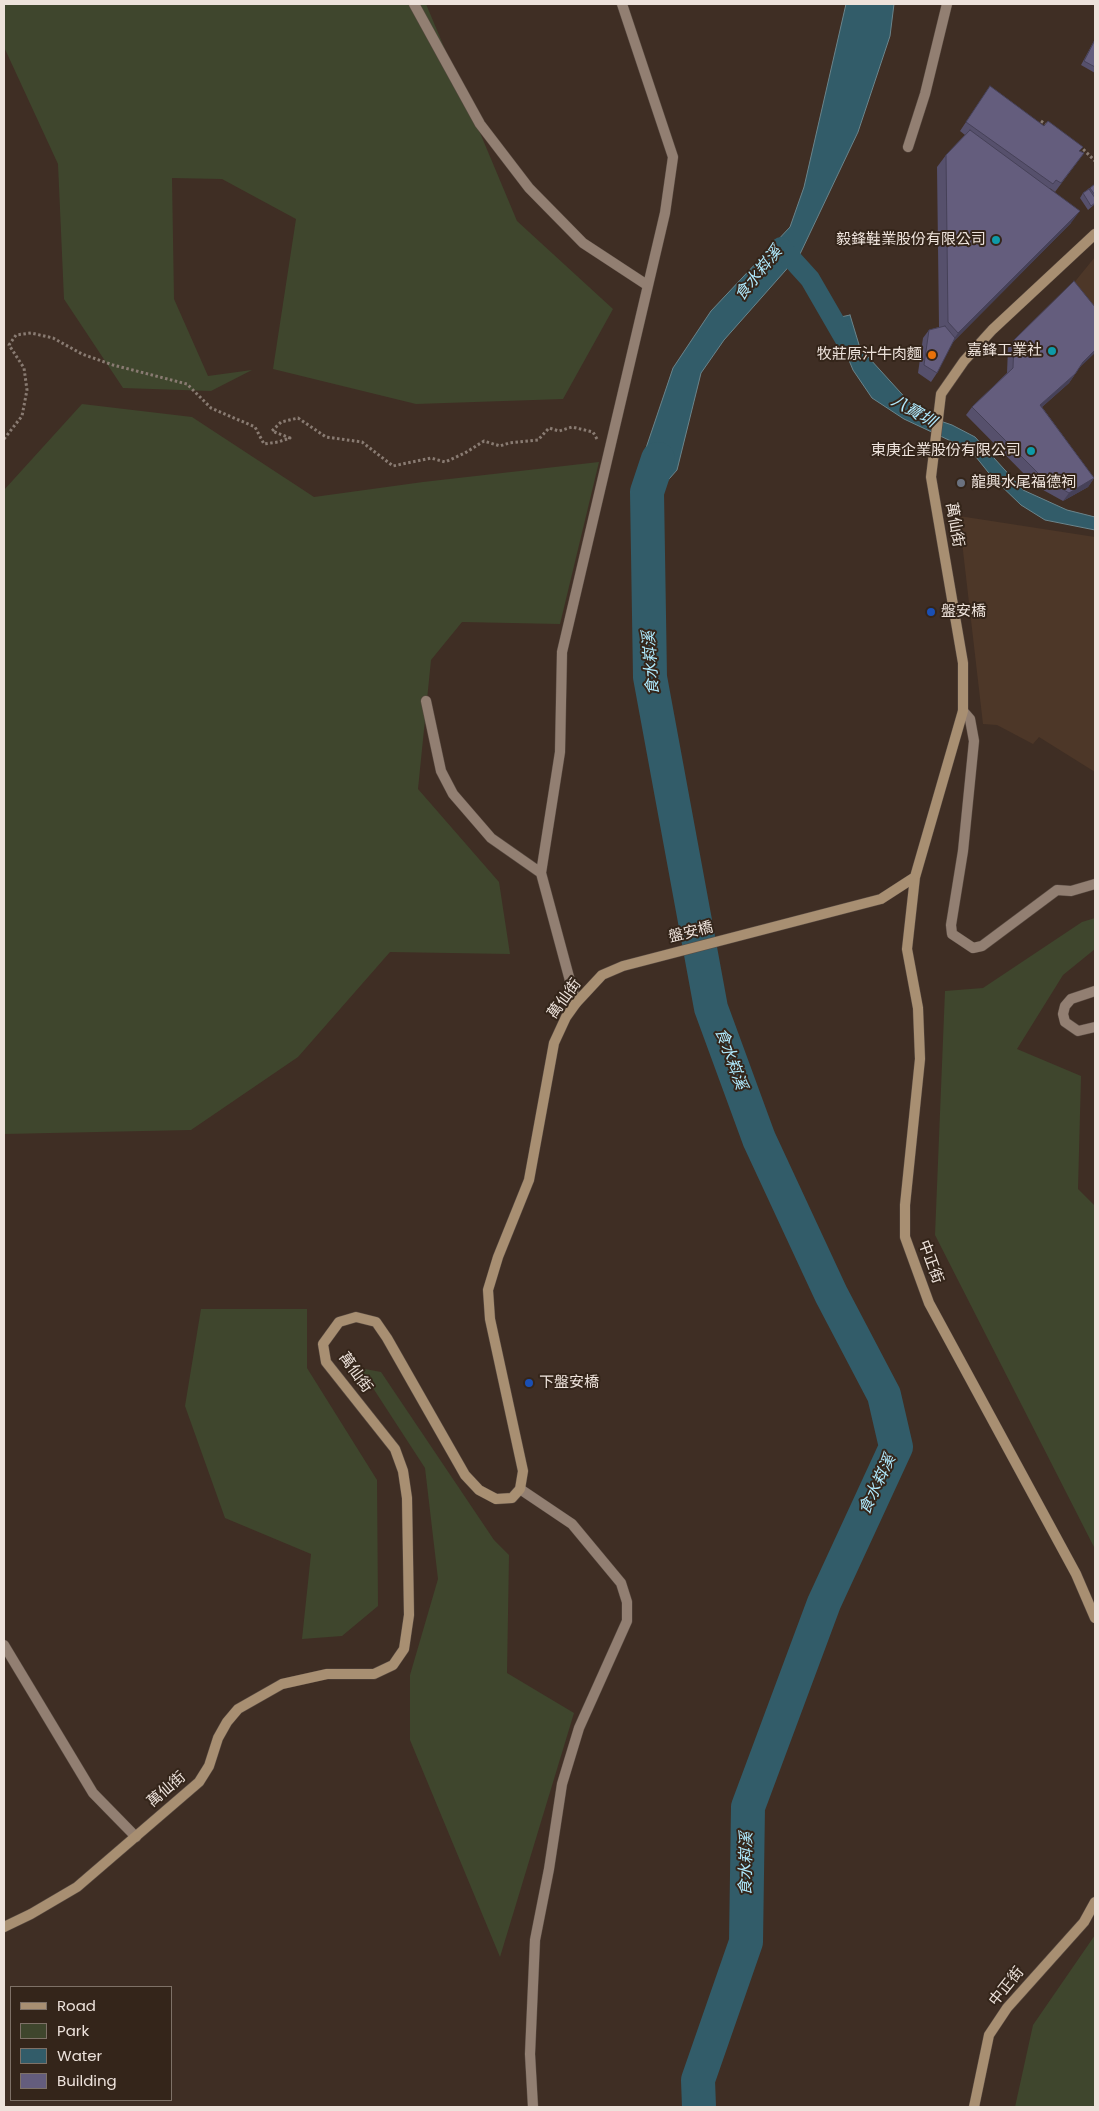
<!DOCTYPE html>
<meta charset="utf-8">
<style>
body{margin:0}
#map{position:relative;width:1099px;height:2111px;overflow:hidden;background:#3f2e24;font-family:Poppins,sans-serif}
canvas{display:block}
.frame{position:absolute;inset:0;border:5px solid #ede2db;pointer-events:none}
.legend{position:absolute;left:10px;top:1986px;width:162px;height:115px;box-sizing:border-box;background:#34251a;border:1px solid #7e7167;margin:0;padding:6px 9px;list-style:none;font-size:15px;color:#ede2db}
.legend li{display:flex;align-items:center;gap:10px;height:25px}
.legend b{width:25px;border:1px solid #7e7167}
</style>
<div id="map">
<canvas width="1099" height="2111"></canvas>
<div class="frame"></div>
<ul class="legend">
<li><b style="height:6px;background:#a88f72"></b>Road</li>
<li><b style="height:14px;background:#3f462d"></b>Park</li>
<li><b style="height:14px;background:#325c69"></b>Water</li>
<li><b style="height:14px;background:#645d7d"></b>Building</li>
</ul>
</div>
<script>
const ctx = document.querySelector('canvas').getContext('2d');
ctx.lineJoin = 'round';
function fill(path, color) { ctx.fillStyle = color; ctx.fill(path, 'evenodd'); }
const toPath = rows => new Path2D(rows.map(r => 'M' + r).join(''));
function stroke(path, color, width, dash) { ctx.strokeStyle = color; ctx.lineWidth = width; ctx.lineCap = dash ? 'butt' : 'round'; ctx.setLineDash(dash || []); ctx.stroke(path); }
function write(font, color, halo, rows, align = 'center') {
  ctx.font = font + ' Poppins,"Noto Sans TC",sans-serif'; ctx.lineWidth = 4; ctx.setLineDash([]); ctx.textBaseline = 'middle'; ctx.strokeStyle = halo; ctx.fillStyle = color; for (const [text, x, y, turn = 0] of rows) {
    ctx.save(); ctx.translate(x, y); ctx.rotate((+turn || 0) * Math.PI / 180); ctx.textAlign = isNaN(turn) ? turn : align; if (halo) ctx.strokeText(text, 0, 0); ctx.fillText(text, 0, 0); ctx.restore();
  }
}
const built = toPath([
 [1095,257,1095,323,1068,290],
 [959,516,1095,537,1095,772,1039,737,1033,744,997,725,983,724]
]);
const green = toPath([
 [4,4,426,4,517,221,613,309,563,399,416,404,273,369,296,219,222,179,172,178,174,299,208,376,252,370,211,391,123,388,64,299,58,164,4,47],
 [82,404,192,417,314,497,423,482,599,462,560,624,462,622,431,660,418,789,499,882,510,954,390,952,298,1057,191,1130,4,1134,4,490],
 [1095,918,1095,949,1063,975,1017,1049,1081,1076,1078,1189,1095,1206,1095,1549,935,1235,945,991,983,988,1082,922],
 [201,1309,307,1309,307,1368,377,1480,378,1606,342,1636,302,1639,311,1554,225,1518,185,1406],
 [360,1368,381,1372,494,1540,509,1555,507,1673,574,1713,500,1957,410,1740,410,1675,438,1579,425,1468],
 [1095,1935,1095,2107,1015,2107,1033,2025]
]);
const water = toPath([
 [846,4,894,4,890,36,858,132,800,254,724,340,701,373,677,470,647,504,638,497,644,454,673,368,711,311,790,227,804,187,846,4],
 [850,315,860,348,920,414,952,425,975,437,1023,490,1067,510,1095,517,1095,530,1045,520,1021,505,992,477,976,457,953,442,904,419,872,398,853,370,841,341,827,320,850,315]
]);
const canal = toPath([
 [781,247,810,279,847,343]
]);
const river = toPath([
 [658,459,647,492,650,677,711,1008,759,1139,831,1294,884,1395,896,1447,824,1603,748,1807,746,1942,698,2080,699,2107]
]);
const path = toPath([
 [1041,121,1047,125],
 [1079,147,1082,148,1095,161],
 [4,439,22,416,27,390,24,368,9,345,16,335,31,333,53,338,82,354,113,365,187,384,211,408,255,427,264,444,278,442,290,438,272,431,281,422,298,418,326,437,362,442,393,466,431,458,445,462,465,453,484,441,500,446,509,443,538,440,549,428,559,431,572,427,593,432,597,439]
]);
const lane = toPath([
 [414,4,480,124,529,188,583,243,647,285],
 [908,147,925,94,947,4],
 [426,701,441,771,453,794,491,838,541,873],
 [576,1003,541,873,560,752,562,652,665,213,673,157,622,4],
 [4,1645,93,1793,136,1837]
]);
const street = toPath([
 [963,711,970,719,974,741,963,851,951,925,952,934,973,948,982,946,1057,890,1071,891,1095,884],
 [1095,991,1071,999,1065,1006,1063,1014,1065,1022,1078,1031,1095,1027],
 [520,1489,572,1524,621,1583,627,1602,627,1621,579,1728,562,1784,549,1869,535,1940,530,2054,533,2107]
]);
const secondary = toPath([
 [1095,234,992,330,964,361,941,394,931,477,963,663,963,711,915,877,907,949,918,1008,920,1059,905,1205,905,1237,929,1303,1076,1574,1095,1618],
 [4,1927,31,1914,77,1887,199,1782,209,1766,218,1738,227,1722,238,1709,282,1684,327,1674,374,1674,393,1665,404,1649,409,1615,407,1498,403,1471,395,1449,326,1362,323,1344,339,1322,356,1317,376,1322,387,1338,465,1475,479,1490,496,1499,512,1498,520,1489,523,1471,490,1319,488,1290,498,1257,529,1180,554,1043,566,1017,576,1003,602,975,623,966,881,899,915,877],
 [974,2107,989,2035,1007,2008,1084,1922,1095,1902]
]);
const wall = toPath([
 [1095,39,1095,73,1081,65],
 [990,86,1044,126,1080,151,1084,153,1055,192,1050,188,1071,223,952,343,937,373,931,382,918,373,923,338,929,330,939,327,937,167,946,155,965,135,960,131],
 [1095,184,1095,204,1088,210,1080,198,1083,193],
 [1014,340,1078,370,1069,383,1042,407,1094,478,1088,487,1063,501,1036,486,966,415,972,407,1007,373,1008,348]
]);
const shadedWall = toPath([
 [1080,211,1071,223,949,346,958,333],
 [1095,350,1095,353,1077,370,1083,362],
 [1075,374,1069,383,1034,414,1040,405],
 [1094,478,1088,487,1063,501,1069,493]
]);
const building = toPath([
 [1095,40,1095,67,1084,61,1095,40],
 [990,86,1044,126,1048,121,1083,147,1079,151,1084,153,1061,183,1056,180,1053,184,966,122,990,86],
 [970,130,1080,211,958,333,948,322,946,155,970,130],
 [1095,184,1095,195,1090,188,1095,184],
 [1089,189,1095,198,1095,203,1091,206,1083,193,1089,189],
 [1074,281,1095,307,1095,350,1083,362,1075,374,1040,405,1094,478,1069,493,1042,477,972,407,1013,368,1014,340,1074,281],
 [945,326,955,338,937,373,924,365,929,330,945,326]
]);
const markers = [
 [996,240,5,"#0f9aa8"],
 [1052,351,5,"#0f9aa8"],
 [932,355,5,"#e8710a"],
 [1031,451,5,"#0f9aa8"],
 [961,483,5,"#6b7280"],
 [931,612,5,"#1a4fb4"],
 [529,1383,5,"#1a4fb4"]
];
const poiNames = [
 ["毅鋒鞋業股份有限公司",986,240],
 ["嘉鋒工業社",1042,351],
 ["牧莊原汁牛肉麵",922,355],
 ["東庚企業股份有限公司",1021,451],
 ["龍興水尾福德祠",971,483,"left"],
 ["盤安橋",941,612,"left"],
 ["下盤安橋",539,1383,"left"]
];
const streetNames = [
 ["萬仙街",954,525,80],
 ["盤安橋",691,933,-14],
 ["萬仙街",565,999,-54],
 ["中正街",930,1262,70],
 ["萬仙街",355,1373,54],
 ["萬仙街",167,1790,-41],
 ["中正街",1007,1987,-51]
];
const waterNames = [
 ["食水嵙溪",759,274,-51],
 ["八寶圳",913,412,30],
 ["食水嵙溪",652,663,-94],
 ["食水嵙溪",730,1059,70],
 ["食水嵙溪",878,1485,-65],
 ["食水嵙溪",747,1864,-89]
];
fill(built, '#4d3728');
fill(green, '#3f462d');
fill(water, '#325c69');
stroke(water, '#6a848b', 1);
stroke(canal, '#325c69', 20);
stroke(river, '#325c69', 34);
stroke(lane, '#594b42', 11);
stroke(street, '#594b42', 11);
stroke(secondary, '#594b42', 11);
stroke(path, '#897b72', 3, [2.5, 2.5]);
stroke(lane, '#927f72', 10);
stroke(street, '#927f72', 10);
stroke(secondary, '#a88f72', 10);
fill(wall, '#56506c');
fill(shadedWall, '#464158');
fill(building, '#645d7d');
stroke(building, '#464158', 1);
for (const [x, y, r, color] of markers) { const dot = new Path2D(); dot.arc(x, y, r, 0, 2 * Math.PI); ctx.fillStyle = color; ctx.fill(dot); stroke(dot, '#34251a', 2); }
write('15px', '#ede2db', '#34251a', poiNames, 'right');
write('15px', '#ede2db', '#34251a', streetNames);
write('italic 16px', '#b0ebff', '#34251a', waterNames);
</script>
